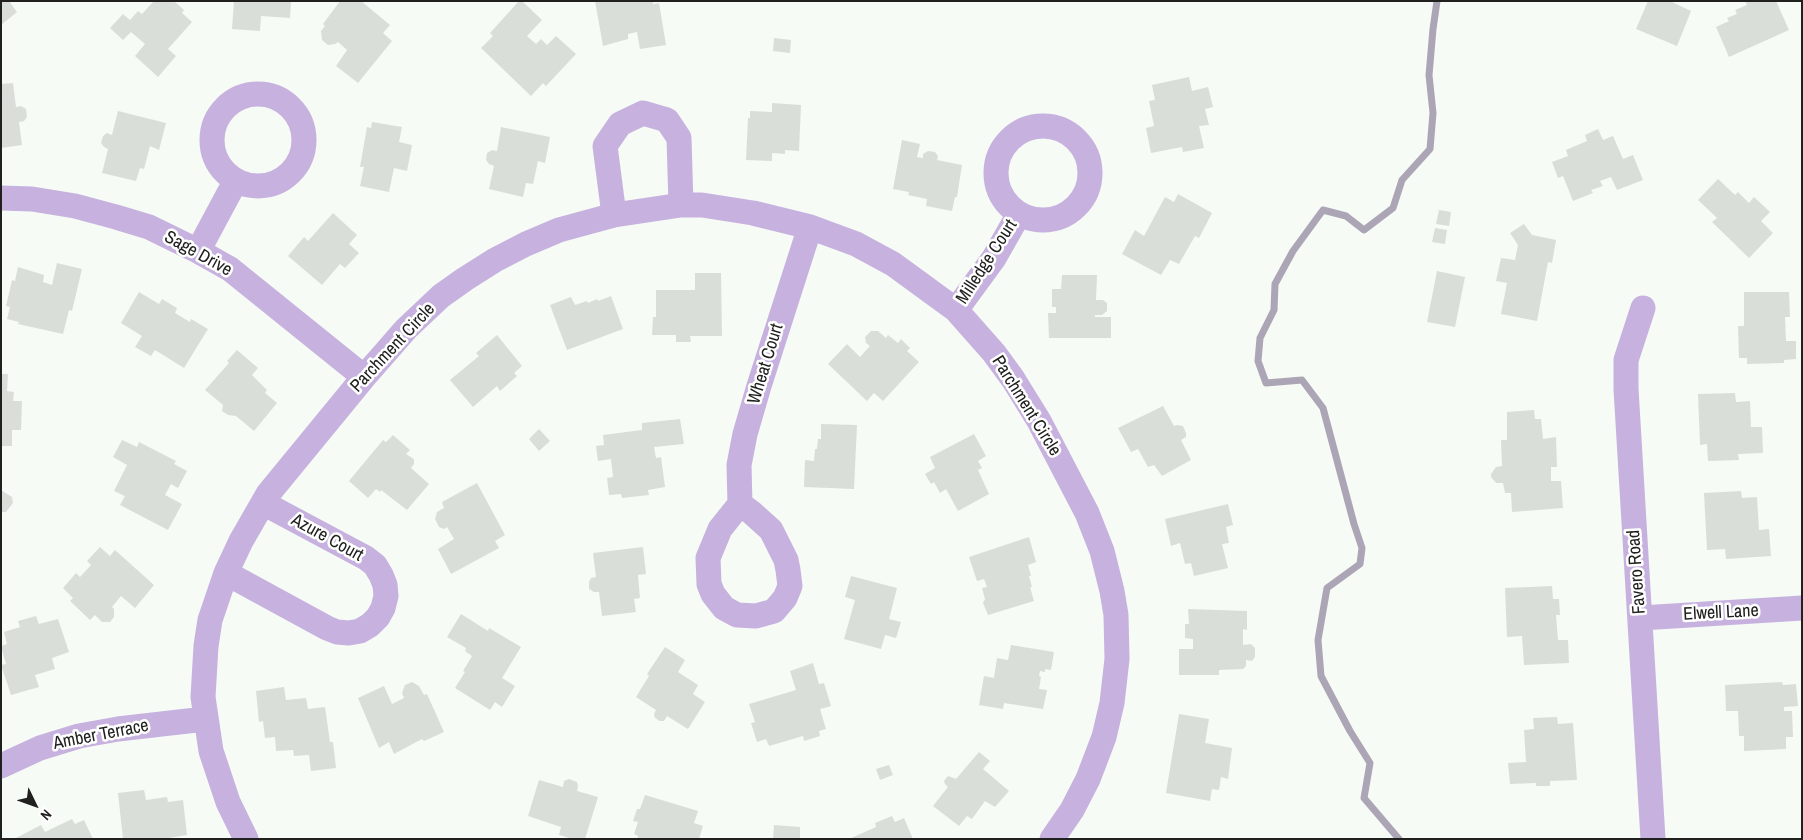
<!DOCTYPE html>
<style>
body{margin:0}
#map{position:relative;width:1803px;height:840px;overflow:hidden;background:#f6fbf5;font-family:"Archivo Narrow",sans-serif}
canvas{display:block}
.frame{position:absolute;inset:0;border:2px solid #20211f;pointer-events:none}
.north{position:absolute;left:10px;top:780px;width:50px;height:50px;-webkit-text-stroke:4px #fff;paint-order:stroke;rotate:132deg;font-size:14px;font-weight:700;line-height:20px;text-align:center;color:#20211f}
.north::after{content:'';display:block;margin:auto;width:18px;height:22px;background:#20211f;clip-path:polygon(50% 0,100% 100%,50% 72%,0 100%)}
</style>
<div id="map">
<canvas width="1803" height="840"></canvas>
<div class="frame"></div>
<div class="north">N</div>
</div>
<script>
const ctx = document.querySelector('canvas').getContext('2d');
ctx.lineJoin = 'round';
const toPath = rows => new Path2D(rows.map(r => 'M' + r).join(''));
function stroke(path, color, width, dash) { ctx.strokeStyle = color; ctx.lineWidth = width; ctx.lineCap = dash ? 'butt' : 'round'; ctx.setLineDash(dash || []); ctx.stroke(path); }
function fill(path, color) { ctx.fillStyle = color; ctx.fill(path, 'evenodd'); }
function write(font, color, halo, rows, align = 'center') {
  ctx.font = font + ' "Archivo Narrow",sans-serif'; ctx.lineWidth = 5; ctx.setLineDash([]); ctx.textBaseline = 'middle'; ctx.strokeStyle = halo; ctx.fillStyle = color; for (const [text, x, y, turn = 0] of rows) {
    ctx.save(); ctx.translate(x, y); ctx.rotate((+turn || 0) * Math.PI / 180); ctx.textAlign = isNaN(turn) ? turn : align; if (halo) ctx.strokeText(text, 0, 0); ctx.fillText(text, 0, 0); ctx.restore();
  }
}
const stream = toPath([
 [1399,839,1364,798,1370,763,1350,731,1321,676,1318,640,1327,588,1360,564,1362,548,1354,524,1323,408,1302,380,1266,383,1258,361,1260,338,1274,310,1275,284,1293,251,1323,210,1346,216,1364,230,1393,208,1402,180,1430,149,1433,113,1429,75,1433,29,1437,1]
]);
const building = toPath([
 [1,1,9,1,17,12,1,25],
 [154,1,171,1,173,3,174,1,184,10,182,13,192,22,168,49,176,56,158,77,135,56,145,44,131,32,123,40,110,28,123,14,130,20,138,11,142,14],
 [234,1,291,1,290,18,261,16,260,31,232,29],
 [340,1,361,1,390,25,383,33,392,41,358,83,336,66,347,50,338,42,335,44,328,45,322,40,321,31,325,26,323,24],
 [519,1,522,1,542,20,527,36,536,44,541,39,547,45,556,36,576,54,546,86,543,83,531,96,481,48,493,36,490,33],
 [595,1,653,1,653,4,659,3,666,45,640,49,637,32,628,34,628,39,603,46],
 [1648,1,1670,1,1691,11,1677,46,1636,29],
 [1745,1,1776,1,1789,30,1729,57,1716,27,1729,21,1727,18,1737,14,1735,10,1747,5],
 [774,38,791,40,790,53,773,51],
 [1189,77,1192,91,1208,87,1213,107,1205,109,1209,125,1199,126,1204,148,1183,152,1182,147,1151,153,1146,128,1154,126,1149,101,1155,100,1152,85],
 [13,83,16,107,21,106,26,109,27,117,24,121,19,122,22,145,1,148,1,84],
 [772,103,801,105,799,151,785,150,785,154,772,153,772,161,746,160,748,118,750,118,750,111,772,112],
 [118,111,166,123,159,150,150,146,144,169,140,168,136,181,102,173,108,149,104,147,101,143,103,136,107,133,112,135],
 [372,122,402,127,399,142,412,145,407,171,394,168,389,192,360,186,364,167,360,167,367,127,371,128],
 [501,127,550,137,545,163,538,161,533,184,526,183,523,197,489,189,494,166,489,164,486,160,487,153,492,150,497,151],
 [1598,129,1603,140,1613,136,1623,159,1633,155,1643,180,1617,190,1611,177,1600,181,1603,186,1591,190,1593,193,1573,201,1563,176,1558,178,1552,162,1568,156,1566,150,1587,141,1585,135],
 [902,140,920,144,917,157,923,158,923,154,928,151,935,152,938,156,937,160,962,165,957,197,955,197,952,211,926,206,927,199,908,195,909,192,893,189],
 [1718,179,1735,195,1738,192,1749,203,1754,197,1770,212,1761,221,1773,233,1749,258,1712,222,1717,218,1698,200],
 [1178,194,1212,213,1199,238,1195,236,1179,264,1170,260,1161,275,1122,254,1135,230,1144,236,1165,197,1174,202],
 [1439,210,1451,212,1449,226,1436,224],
 [333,213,357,235,349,244,359,253,345,268,340,264,322,285,288,256,304,237,308,241],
 [1524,224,1532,235,1556,240,1552,263,1548,262,1537,321,1501,314,1507,283,1496,281,1501,258,1515,260,1518,245,1510,233],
 [1435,228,1447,230,1445,244,1432,242],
 [57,263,82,269,72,311,69,310,63,334,18,324,19,322,7,319,10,307,6,306,12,280,15,281,18,267,44,275,43,282,52,285],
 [1437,271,1465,277,1455,327,1427,322],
 [695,273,721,273,722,336,690,336,691,342,676,342,676,335,652,335,653,317,656,317,656,290,695,290],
 [1062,275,1097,275,1096,300,1103,300,1107,303,1107,311,1102,315,1095,315,1095,317,1111,317,1111,338,1049,338,1048,313,1056,313,1056,307,1052,307,1052,289,1061,289],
 [139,292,159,304,162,299,177,308,175,313,190,322,191,319,208,329,184,368,155,350,151,356,135,347,142,336,121,323],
 [1744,292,1789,292,1790,317,1785,317,1786,341,1796,341,1796,359,1784,360,1784,363,1747,364,1747,358,1739,358,1738,326,1744,326],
 [611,296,623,329,567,350,550,305,571,297,575,305,587,301,588,303,597,299,598,301],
 [871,331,878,331,886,338,888,335,898,343,901,339,910,348,907,351,919,362,883,401,874,393,867,401,828,364,847,344,860,357,870,346,866,343,865,337],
 [497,335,522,366,514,373,517,376,500,391,497,386,473,407,450,380,479,356,476,353],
 [237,350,258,368,252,375,267,390,265,393,277,403,254,431,236,416,228,415,222,411,223,405,205,390,229,363,227,361],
 [1,374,8,374,7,391,14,392,13,401,22,401,21,430,12,430,12,446,1,446],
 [1735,393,1736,402,1750,401,1751,427,1762,427,1763,453,1738,454,1739,460,1708,461,1707,444,1700,445,1698,394],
 [1163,406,1174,426,1177,425,1183,426,1186,433,1186,437,1181,440,1191,460,1162,476,1154,465,1148,467,1138,449,1131,452,1118,428],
 [1534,410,1535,419,1541,419,1543,439,1556,437,1557,467,1551,467,1551,481,1561,481,1563,508,1512,512,1511,493,1505,493,1503,483,1496,483,1491,477,1491,474,1496,467,1502,466,1501,440,1507,440,1507,412],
 [680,419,684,444,654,447,656,458,661,457,665,487,648,490,649,495,622,498,621,494,609,495,607,478,613,477,611,459,598,461,596,446,604,445,603,435,642,430,642,423],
 [821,424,857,425,854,489,804,487,805,460,814,461,815,449,817,449,818,439,821,439],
 [539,429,550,441,539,451,529,439],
 [974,434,986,456,978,461,982,468,978,470,989,494,958,511,946,489,940,493,934,482,931,484,925,474,935,468,930,457],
 [393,435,410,450,406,454,414,459,414,464,411,468,429,484,407,510,381,490,380,492,376,489,368,498,349,481,383,440,386,442],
 [122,440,137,447,139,442,176,461,174,464,187,471,178,488,171,484,165,495,182,504,168,530,120,505,125,496,114,491,127,465,113,457],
 [477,483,505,535,495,541,499,548,451,574,438,549,454,539,447,527,444,529,439,527,435,519,437,512,444,508,442,502],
 [1,490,12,497,13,503,6,512,1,512],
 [1741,491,1742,498,1757,497,1759,530,1769,529,1771,556,1726,559,1725,549,1707,550,1704,493],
 [1228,504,1233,525,1226,527,1229,543,1222,544,1228,568,1194,576,1191,563,1185,564,1180,543,1171,546,1165,519],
 [1029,537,1036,562,1028,565,1031,576,1029,576,1032,587,1030,587,1034,601,988,615,983,603,985,599,982,588,987,587,984,579,977,581,969,557],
 [100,547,110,556,115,550,154,585,135,608,121,596,112,607,114,609,114,617,110,622,102,622,95,615,90,620,70,601,73,598,63,588,76,573,80,577,91,565,87,561],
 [643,547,646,574,638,575,640,598,634,599,636,612,602,616,599,592,594,592,589,589,589,582,591,578,596,577,593,553],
 [851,576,897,588,889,619,901,622,896,638,885,635,881,649,844,639,855,600,845,597],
 [1552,586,1553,599,1559,599,1560,615,1556,615,1558,640,1568,640,1569,663,1524,665,1522,636,1507,637,1505,588],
 [1188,609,1247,611,1247,630,1243,629,1243,645,1251,644,1255,648,1255,657,1252,661,1246,660,1246,666,1243,669,1219,670,1219,675,1179,675,1179,649,1193,649,1193,639,1185,638,1185,624,1189,624],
 [461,614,488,631,489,628,521,647,502,678,515,686,502,707,495,702,490,710,455,688,465,672,463,671,472,656,465,651,466,648,447,637],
 [36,616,39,624,58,619,69,652,52,658,55,669,35,675,39,687,11,695,1,665,6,664,1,646,7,644,4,632,20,627,18,621],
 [1011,645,1054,652,1051,670,1045,669,1045,672,1040,671,1039,676,1041,677,1039,689,1047,690,1043,709,1004,703,1003,709,979,705,984,676,994,678,997,658,1008,660],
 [665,647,685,660,678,672,698,685,693,694,705,702,688,729,667,716,664,721,660,721,655,718,654,714,656,710,636,697,649,676,647,674],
 [813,663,819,684,824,683,831,706,820,709,826,729,819,731,820,736,804,741,803,736,769,746,766,739,757,742,751,723,755,722,749,704,796,690,790,671],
 [412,682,419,686,424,695,427,694,444,732,424,741,422,739,394,754,389,742,379,748,358,698,384,686,392,704,404,698,402,693,405,685],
 [1782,682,1783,685,1796,684,1798,706,1784,707,1784,711,1792,711,1793,737,1786,737,1786,749,1744,751,1744,736,1739,736,1738,711,1726,711,1725,685],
 [284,687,286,700,306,698,308,709,325,707,330,742,333,742,336,768,311,771,309,755,294,756,293,750,276,751,275,737,265,738,263,721,259,722,256,691],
 [1179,714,1209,719,1205,743,1232,748,1228,779,1221,777,1219,790,1212,789,1210,801,1166,793],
 [1557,717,1558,724,1573,723,1577,780,1550,781,1550,786,1536,786,1536,783,1510,784,1508,763,1526,762,1524,730,1534,729,1533,718],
 [979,752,990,761,983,769,1009,791,995,807,985,801,972,819,967,816,959,826,933,806,948,787,945,784,944,781,948,776,956,779],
 [889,765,893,775,880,780,876,769],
 [569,779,577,782,578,786,577,791,598,797,585,839,573,839,559,835,561,827,528,816,539,780,563,787,564,781],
 [144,790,146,800,167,797,168,802,183,800,187,835,163,839,123,839,118,793],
 [645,795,698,811,694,823,703,826,699,839,637,839,638,836,634,834,638,822,633,821,637,809,640,809],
 [892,816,895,822,904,818,913,839,849,839,876,827,875,823],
 [72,819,75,824,84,820,93,839,14,839,41,825,45,832],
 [774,825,800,827,800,839,773,839]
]);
const street = toPath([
 '212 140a46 46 0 1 1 92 0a46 46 0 1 1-92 0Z',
 '996 173a47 47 0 1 1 94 0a47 47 0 1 1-94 0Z',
 [1,198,32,199,75,206,116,217,149,227,198,251,230,269,364,377],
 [614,215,605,146,620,124,643,113,667,120,679,138,681,205],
 [198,251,235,182],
 [1643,308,1626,360,1626,389,1653,839],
 [956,310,994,258,1019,214],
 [740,504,751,512,771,530,786,560,788,570,790,586,785,598,774,611,756,616,737,615,724,608,713,594,709,584,708,558,720,529,740,504,739,465,745,434,759,386,810,227],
 [226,573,327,628,337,632,349,633,360,631,370,625,378,617,383,608,386,596,385,585,381,575,375,565,366,558,263,503],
 [1641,618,1802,608],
 [1,766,40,748,79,736,118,729,205,719],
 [246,839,228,802,211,751,203,697,206,646,210,620,226,573,241,541,268,494,364,377,406,329,441,296,465,279,495,260,526,244,559,230,614,215,681,205,702,205,753,213,810,227,856,244,893,264,956,310,994,353,1013,379,1039,421,1087,513,1102,551,1112,591,1116,615,1117,659,1112,703,1104,737,1088,779,1072,810,1052,839]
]);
const streetNames = [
 ["Sage Drive",198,254,29],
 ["Milledge Court",987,262,-57],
 ["Parchment Circle",393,348,-47],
 ["Wheat Court",766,364,-73],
 ["Parchment Circle",1026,406,58],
 ["Azure Court",327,538,29],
 ["Favero Road",1637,572,-94],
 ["Elwell Lane",1721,613,-3],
 ["Amber Terrace",101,735,-11]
];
stroke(stream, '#aca5b6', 7);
fill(building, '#daded9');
stroke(street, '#c6b1df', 25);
write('18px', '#20211f', '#fff', streetNames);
</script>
